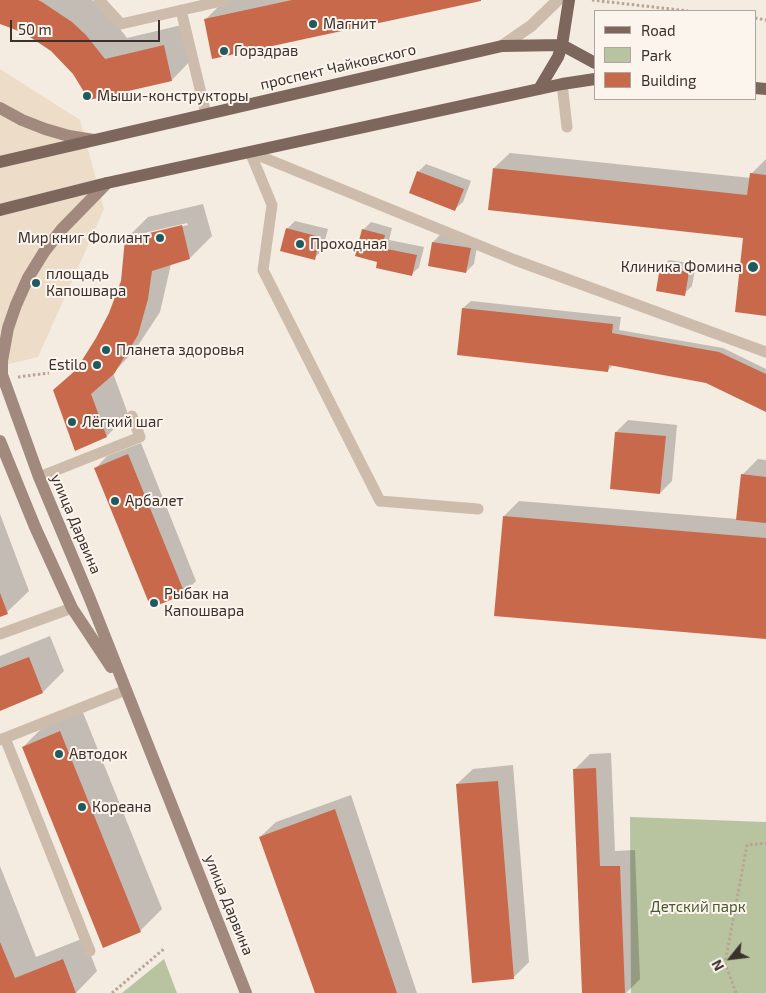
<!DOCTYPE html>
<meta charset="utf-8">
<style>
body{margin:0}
#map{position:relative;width:766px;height:993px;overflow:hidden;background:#f4ebe1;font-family:"Exo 2",sans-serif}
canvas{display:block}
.legend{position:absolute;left:594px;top:10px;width:162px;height:90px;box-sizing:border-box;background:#fbf5ee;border:1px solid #aea6a0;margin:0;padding:6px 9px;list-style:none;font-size:15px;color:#3b302b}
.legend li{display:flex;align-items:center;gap:10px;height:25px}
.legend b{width:25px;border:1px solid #aea6a0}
.north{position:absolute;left:706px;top:933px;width:50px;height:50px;-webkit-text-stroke:4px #fbf5ee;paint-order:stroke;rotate:241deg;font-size:14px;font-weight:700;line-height:20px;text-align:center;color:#3b302b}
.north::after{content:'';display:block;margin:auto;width:18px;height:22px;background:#3b302b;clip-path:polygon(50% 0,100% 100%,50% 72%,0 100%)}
.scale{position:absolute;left:10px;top:20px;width:150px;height:22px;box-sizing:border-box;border:2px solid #3b302b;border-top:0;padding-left:6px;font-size:15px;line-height:18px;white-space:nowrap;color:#3b302b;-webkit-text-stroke:4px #fbf5ee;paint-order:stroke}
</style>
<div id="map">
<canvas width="766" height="993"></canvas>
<ul class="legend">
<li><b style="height:6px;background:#7d675c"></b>Road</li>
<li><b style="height:14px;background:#b8c4a0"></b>Park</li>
<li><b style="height:14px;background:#c8694b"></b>Building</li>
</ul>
<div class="north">N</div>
<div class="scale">50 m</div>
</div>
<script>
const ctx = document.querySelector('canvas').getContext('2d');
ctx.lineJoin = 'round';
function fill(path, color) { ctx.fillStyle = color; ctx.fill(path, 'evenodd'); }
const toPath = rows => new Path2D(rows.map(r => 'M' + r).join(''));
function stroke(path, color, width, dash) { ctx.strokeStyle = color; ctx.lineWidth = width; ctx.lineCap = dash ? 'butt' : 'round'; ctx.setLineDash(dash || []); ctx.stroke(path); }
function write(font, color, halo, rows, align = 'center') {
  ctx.font = font + ' "Exo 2",sans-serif'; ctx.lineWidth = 4; ctx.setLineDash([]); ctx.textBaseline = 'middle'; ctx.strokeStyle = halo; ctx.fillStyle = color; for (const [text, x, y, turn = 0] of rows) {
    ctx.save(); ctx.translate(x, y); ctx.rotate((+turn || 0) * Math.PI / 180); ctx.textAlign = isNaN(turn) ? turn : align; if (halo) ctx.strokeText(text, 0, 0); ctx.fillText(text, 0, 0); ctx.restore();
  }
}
const green = toPath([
 [630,817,766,822,766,993,631,993],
 [164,959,177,993,122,993]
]);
const plaza = toPath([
 [0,69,80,120,104,209,38,357,0,366]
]);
const shadow = toPath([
 [0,0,92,0,108,13,127,38,186,24,193,58,172,80,74,73,51,50,38,41,0,22],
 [225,0,479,0,205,20],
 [510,153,751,178,751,174,766,159,766,315,744,236,494,168],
 [426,164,471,181,463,202,455,209,418,172],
 [203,204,212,236,190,258,171,264,160,312,135,350,113,373,128,414,107,436,76,449,54,391,81,365,111,314,122,281,126,239,148,217],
 [187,223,188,225,144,235,144,233],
 [295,221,328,229,322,251,314,258,287,229],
 [371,222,392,228,389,240,424,247,419,267,411,275,379,261,363,230],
 [441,234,478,241,474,264,466,272,433,242],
 [669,260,696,264,692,286,684,294,661,267],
 [471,301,621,317,619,330,723,348,766,369,766,411,706,382,613,365,608,370,463,308],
 [628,420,677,425,672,481,660,493,616,432],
 [141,443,196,581,184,593,96,468,107,456],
 [758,459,766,460,766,637,504,516,519,501,737,519,742,475],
 [0,514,29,591,7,612,0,615],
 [50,636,64,671,43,692,0,709,0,656],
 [82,710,162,909,140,931,23,747,45,725],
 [611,753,615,851,635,850,640,979,626,993,584,993,575,769,590,754],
 [513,765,529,962,513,978,457,784,473,769],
 [351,795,417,993,316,993,260,837,276,822],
 [0,866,36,957,84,938,97,971,76,993,0,993]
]);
const building = toPath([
 [0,0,38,0,42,2,72,22,86,35,105,59,164,45,172,81,89,100,73,74,51,51,24,33,0,24],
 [292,0,481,0,481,1,212,59,204,19],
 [493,168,747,195,750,173,766,175,766,316,735,312,743,238,488,210],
 [417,171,464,189,455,211,409,193],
 [182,225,190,259,152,271,148,299,138,335,114,374,91,394,107,437,75,451,53,390,76,370,96,338,109,313,121,281,125,239],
 [286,228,320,237,315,260,280,251],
 [362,229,385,235,382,248,417,255,412,276,376,268,377,262,355,256],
 [432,242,471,248,466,273,428,266],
 [660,267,689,272,685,296,656,291],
 [462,308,613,324,612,333,719,352,766,374,766,412,706,383,609,365,608,372,457,355],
 [615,432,666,436,660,494,610,489],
 [128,454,185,594,151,608,94,468],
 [741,474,766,477,766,523,736,520],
 [503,516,766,538,766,639,494,616],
 [0,593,8,614,0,617],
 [29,657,43,693,0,711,0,668],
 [60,731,141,932,103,948,22,747],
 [596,768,600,866,620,866,625,993,582,993,573,769],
 [498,781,514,979,472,983,456,784],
 [335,809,397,993,315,993,259,837],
 [0,942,15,978,63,959,76,993,0,993]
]);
const path = toPath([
 [592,0,688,11],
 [755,18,766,20],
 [18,377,49,373],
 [112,993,165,948],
 [736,993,725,963,747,845,766,843]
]);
const service = toPath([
 [99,0,121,24,226,0],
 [181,10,206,114],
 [562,84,567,127],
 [250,152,515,260,766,352],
 [250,152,272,205,263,270,380,501,478,509],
 [39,477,140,437,132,416],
 [0,634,72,608],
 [5,738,90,951],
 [0,740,126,690]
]);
const tertiary = toPath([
 [502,46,531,26,558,0]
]);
const secondary = toPath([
 [0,108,22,120,45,129,69,136,94,140],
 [0,369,39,477,90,599,246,993],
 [2,376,2,361,8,328,16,305,28,278,44,252,62,229,107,183],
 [0,441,35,527,72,608,111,667]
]);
const primary = toPath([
 [755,88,766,89],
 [539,89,558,57,562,45,569,0],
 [0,162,502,46,562,45,595,63],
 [0,210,107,183,562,84,595,79]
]);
const markers = [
 [313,24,5,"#1f5a5e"],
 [224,51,5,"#1f5a5e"],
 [87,96,5,"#1f5a5e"],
 [160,238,5,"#1f5a5e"],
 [300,244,5,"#1f5a5e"],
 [753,267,6,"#1f5a5e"],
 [36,283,5,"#1f5a5e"],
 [106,350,5,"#1f5a5e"],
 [97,365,5,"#1f5a5e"],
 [72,422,5,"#1f5a5e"],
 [115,501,5,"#1f5a5e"],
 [154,603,5,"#1f5a5e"],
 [59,754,5,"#1f5a5e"],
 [82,807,5,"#1f5a5e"]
];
const poiNames = [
 ["Магнит",323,24],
 ["Горздрав",234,51],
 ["Мыши-конструкторы",97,96],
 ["Мир книг Фолиант",150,238,"right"],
 ["Проходная",310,244],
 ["Клиника Фомина",742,267,"right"],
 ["площадь",46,274],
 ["Капошвара",46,291],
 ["Планета здоровья",116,350],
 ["Estilo",87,365,"right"],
 ["Лёгкий шаг",82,422],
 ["Арбалет",125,501],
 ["Рыбак на",164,594],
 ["Капошвара",164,611],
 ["Автодок",69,754],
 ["Кореана",92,807]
];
const streetNames = [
 ["проспект Чайковского",338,67,-13],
 ["улица Дарвина",76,524,67],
 ["улица Дарвина",229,905,68]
];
const parkNames = [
 ["Детский парк",698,907]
];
fill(green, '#b8c4a0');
fill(plaza, '#ecdcc8');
fill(shadow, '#0003');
fill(building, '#c8694b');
stroke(path, '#b9a596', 3, [2.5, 2.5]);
stroke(service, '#cdbbac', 11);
stroke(tertiary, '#cdbbac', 12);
stroke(secondary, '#a18a7d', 12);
stroke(primary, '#7d675c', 12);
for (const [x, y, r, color] of markers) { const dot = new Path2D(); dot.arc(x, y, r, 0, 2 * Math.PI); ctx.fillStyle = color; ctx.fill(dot); stroke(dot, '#fbf5ee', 2); }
write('15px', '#3b302b', '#fbf5ee', poiNames, 'left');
write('15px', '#3b302b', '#fbf5ee', streetNames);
write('15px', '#4a5a2e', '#fbf5ee', parkNames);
</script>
